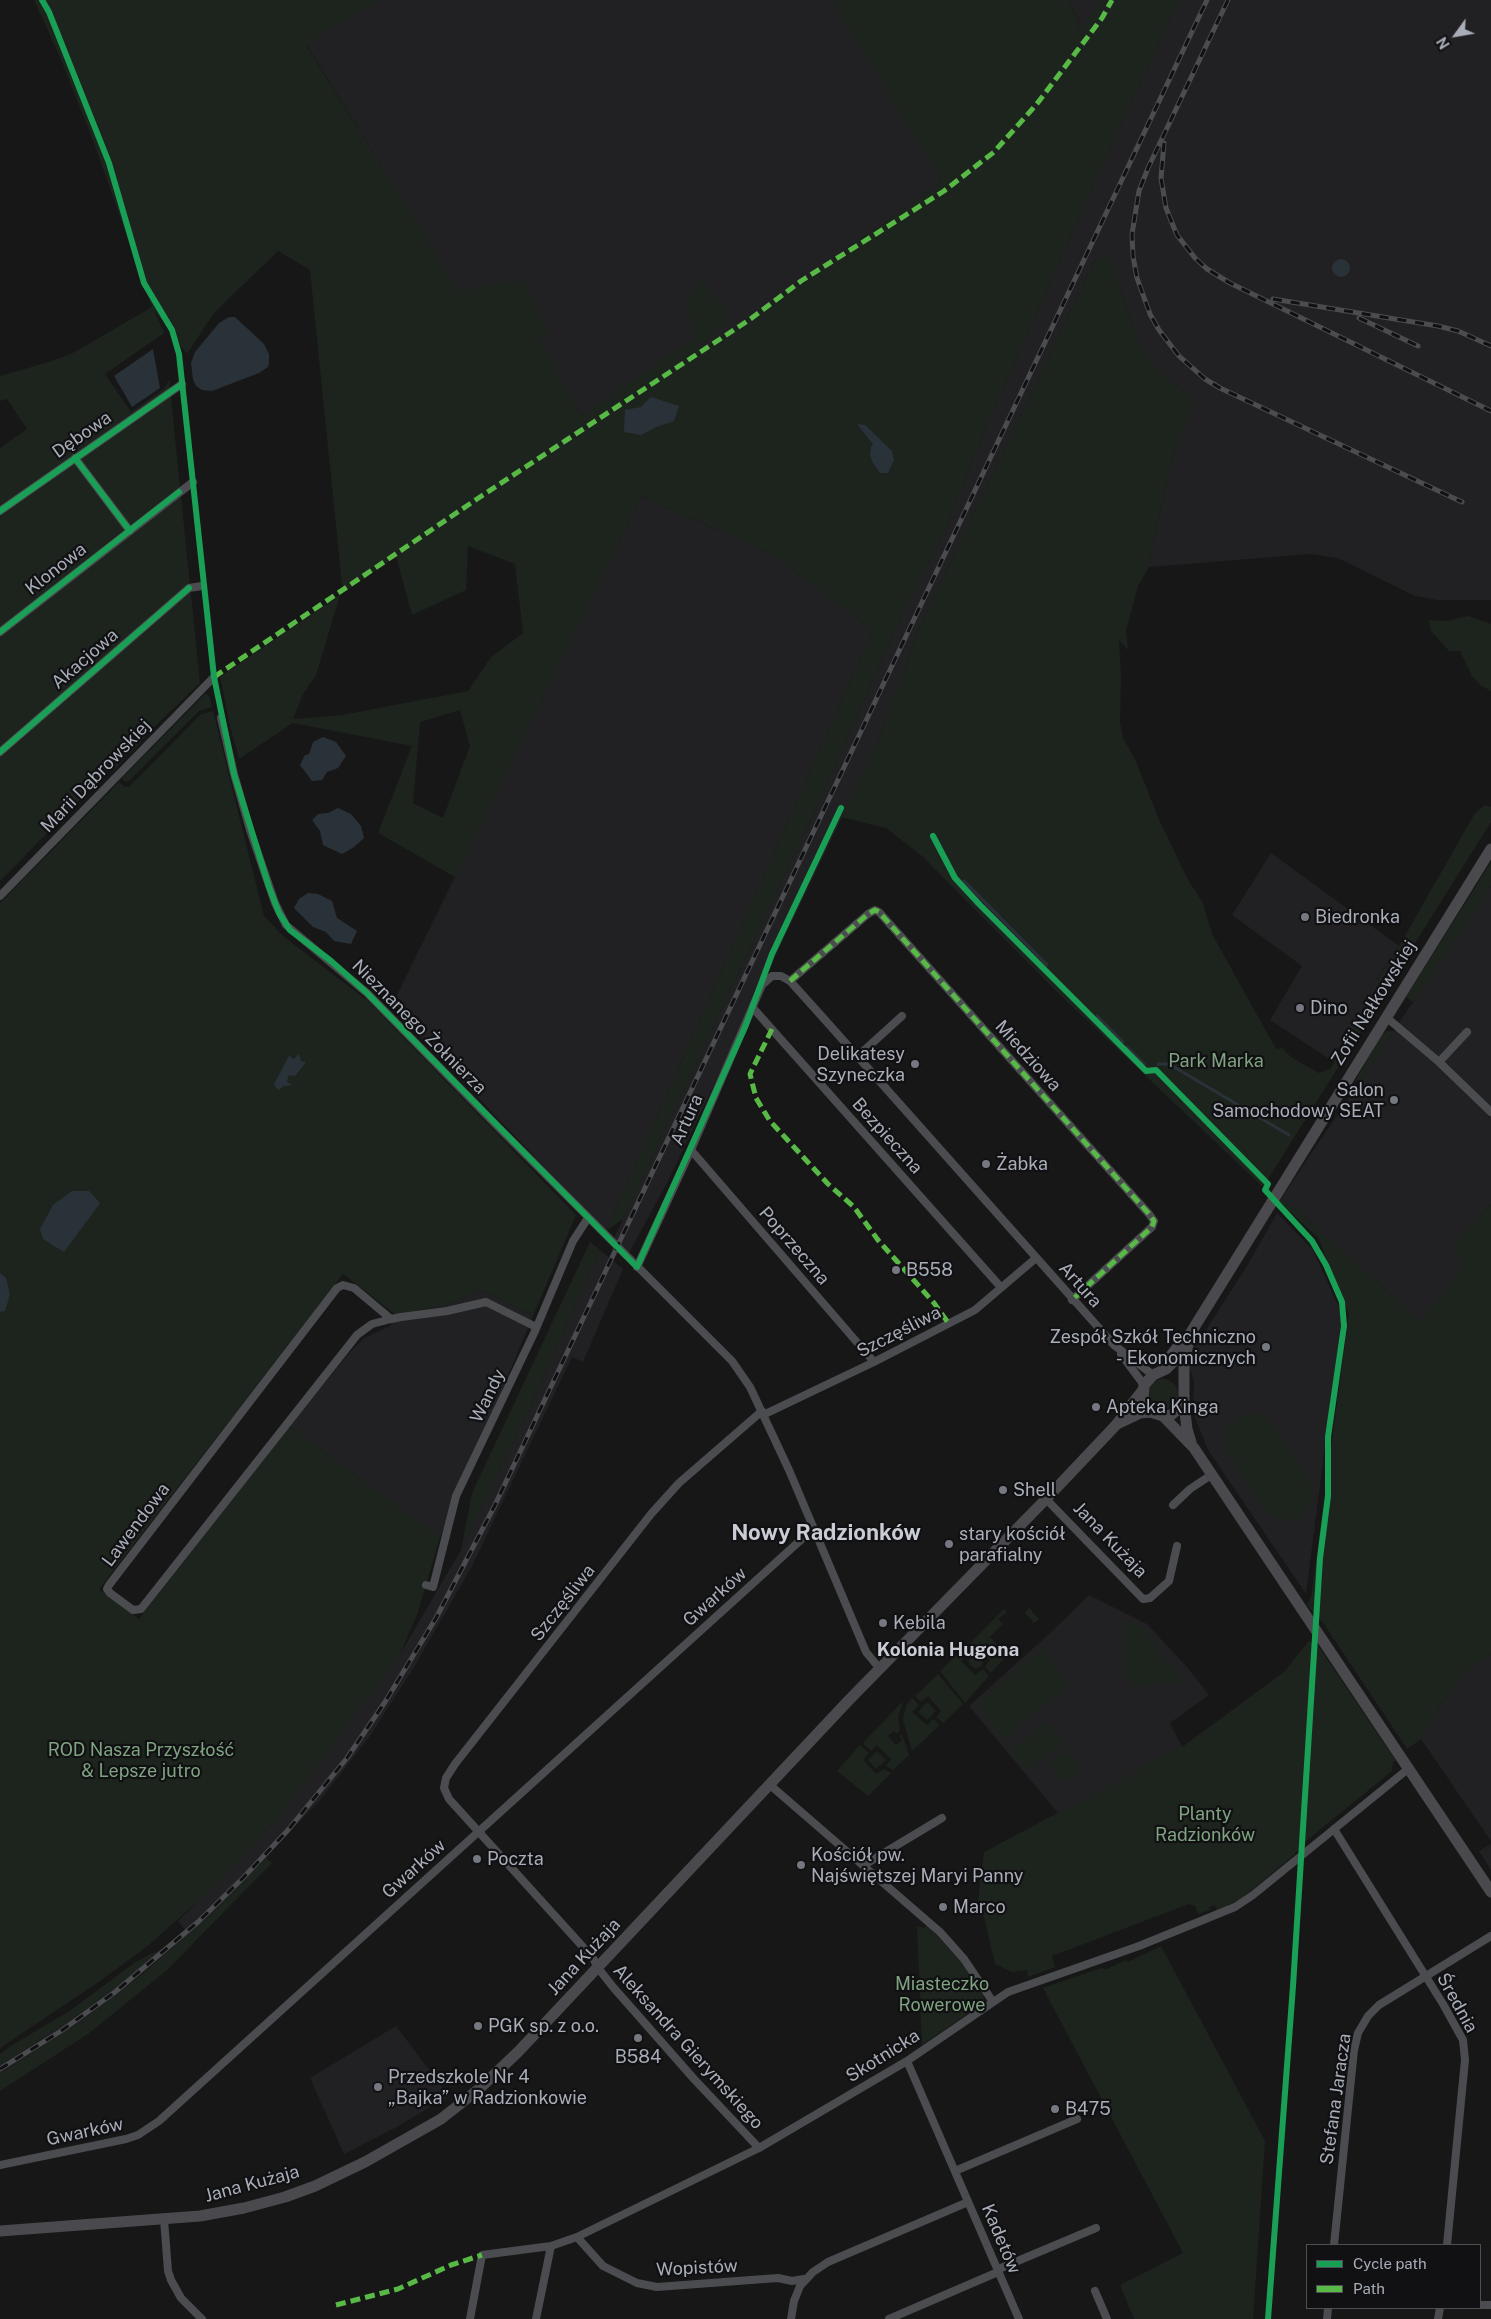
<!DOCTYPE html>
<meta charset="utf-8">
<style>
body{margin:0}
#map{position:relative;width:1491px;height:2319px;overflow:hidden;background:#171717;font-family:"Public Sans",sans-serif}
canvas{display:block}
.legend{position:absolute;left:1306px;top:2244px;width:175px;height:65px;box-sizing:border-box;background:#111113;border:1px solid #4d4f55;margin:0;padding:6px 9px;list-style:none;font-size:15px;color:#a8adb8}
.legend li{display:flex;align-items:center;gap:10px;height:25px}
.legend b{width:25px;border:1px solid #4d4f55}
.north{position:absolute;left:1431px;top:10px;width:50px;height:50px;-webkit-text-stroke:4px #111113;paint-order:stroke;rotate:238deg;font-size:14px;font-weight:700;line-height:20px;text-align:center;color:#a8adb8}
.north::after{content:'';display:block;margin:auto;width:18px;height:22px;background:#a8adb8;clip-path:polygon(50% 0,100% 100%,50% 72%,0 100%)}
</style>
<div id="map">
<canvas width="1491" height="2319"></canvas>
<ul class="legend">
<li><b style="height:6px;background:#1a9f57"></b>Cycle path</li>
<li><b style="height:6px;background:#58b947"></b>Path</li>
</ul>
<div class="north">N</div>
</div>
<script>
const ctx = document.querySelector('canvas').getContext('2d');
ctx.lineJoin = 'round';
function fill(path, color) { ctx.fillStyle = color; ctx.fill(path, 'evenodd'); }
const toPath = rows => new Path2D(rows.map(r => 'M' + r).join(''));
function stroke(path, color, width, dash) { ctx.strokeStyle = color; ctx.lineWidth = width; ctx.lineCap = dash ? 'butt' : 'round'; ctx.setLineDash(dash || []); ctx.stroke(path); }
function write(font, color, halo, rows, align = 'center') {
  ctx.font = font + ' "Public Sans",sans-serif'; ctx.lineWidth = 4.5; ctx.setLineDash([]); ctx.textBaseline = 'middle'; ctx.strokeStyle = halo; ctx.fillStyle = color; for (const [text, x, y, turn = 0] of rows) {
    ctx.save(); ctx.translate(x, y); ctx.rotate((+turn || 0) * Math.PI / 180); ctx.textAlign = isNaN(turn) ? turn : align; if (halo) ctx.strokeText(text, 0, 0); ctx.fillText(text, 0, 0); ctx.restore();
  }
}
const built = toPath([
 [377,0,832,0,942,182,705,349,690,341,581,416,540,340,459,292,306,44],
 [1068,0,1100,0,1077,35,1079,20],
 [1179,0,1491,0,1491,600,1437,600,1415,596,1338,558,1310,554,1149,567,1153,542,1172,461,1194,400,1158,370,1147,357,1138,340,1124,301,1109,255,1095,260,917,633,878,742,667,1183,629,1253,614,1238,818,804,908,601,945,530,984,432,1101,168],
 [642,496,775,556,873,630,606,1231,391,1007],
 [1271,853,1399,946,1376,980,1383,986,1365,1012,1334,1062,1270,1020,1302,966,1232,915],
 [1491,886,1491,1205,1453,1246,1463,1269,1421,1321,1282,1197],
 [1277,1213,1313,1250,1342,1314,1306,1594,1208,1450,1193,1412,1194,1381,1189,1367,1193,1350,1247,1266],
 [600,1250,623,1269,583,1362,572,1357,471,1568,413,1669,370,1736,321,1799,214,1912,117,1994,81,2021,0,2074,0,2066,90,2007,185,1930,178,1921,248,1852,288,1805,400,1654,461,1550,525,1418],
 [483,1290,533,1316,440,1538,289,1426,351,1351,364,1338,390,1326,396,1315,447,1305],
 [1089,1595,1147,1624,1187,1667,1209,1695,1170,1723,1182,1747,1058,1813,969,1706,1048,1635],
 [1491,1655,1491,1841,1421,1739,1442,1701,1470,1669],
 [1491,1844,1491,1870,1479,1851],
 [396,2026,449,2096,395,2128,344,2154,310,2078]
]);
const green = toPath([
 [34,0,377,0,306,45,459,291,524,280,548,333,540,340,581,416,691,340,705,349,942,182,832,0,1068,0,1079,21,1077,34,1100,0,1179,0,1101,168,984,432,945,530,908,601,818,804,623,1219,606,1231,873,630,775,556,642,496,455,877,378,833,412,746,293,723,239,759,229,722,220,677,340,595,316,675,303,694,293,719,342,715,468,691,491,657,523,633,515,564,468,546,466,590,412,615,396,556,346,591,342,585,310,270,278,251,213,314,187,354,154,310,164,333,105,374,131,412,165,388,169,379,200,683,151,730,130,754,128,752,124,756,125,758,113,771,111,769,104,775,0,881,0,448,27,429,7,399,0,401,0,376,52,361,73,353,152,307,94,143,60,57],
 [460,710,470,746,443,818,413,803,420,722],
 [1109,254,1124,301,1138,340,1147,357,1158,370,1194,400,1172,461,1153,542,1149,567,1138,586,1126,631,1128,650,1119,640,1121,675,1120,723,1123,738,1136,761,1157,815,1187,878,1203,903,1212,934,1276,1049,1282,1048,1291,1057,1319,1073,1330,1069,1334,1062,1331,1059,1340,1044,1344,1046,1365,1012,1371,1015,1263,1187,1055,990,922,856,886,828,841,817,878,742,917,633,1095,260],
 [702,279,723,306,727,320,709,340,698,344,686,304,695,285],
 [1468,616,1491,624,1491,691,1480,685,1472,676,1460,651,1449,651,1431,631,1429,620,1446,621],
 [206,693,210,698,212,707,199,711,130,780,125,782,122,778],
 [213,711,264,916,283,936,368,1001,576,1215,533,1316,483,1290,447,1305,396,1315,343,1274,99,1589,139,1619,289,1426,440,1538,417,1615,400,1654,288,1805,248,1852,215,1886,149,1945,100,1981,0,2048,0,903,119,782,125,787,129,787,198,717,202,714],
 [1485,805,1491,807,1491,822,1380,999,1376,996,1383,986,1376,981,1399,946,1475,813],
 [1491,862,1491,886,1413,1002,1406,997],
 [1387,1031,1394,1031,1361,1080,1355,1081,1382,1035],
 [1282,1197,1421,1321,1462,1269,1453,1246,1491,1205,1491,1655,1470,1669,1442,1701,1421,1739,1407,1749,1324,1624,1307,1605,1311,1597,1349,1314,1318,1238,1279,1201],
 [590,1242,600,1250,525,1418,461,1550,472,1493],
 '1148 1394a15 15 0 1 1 30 0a15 15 0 1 1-30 0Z',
 [1244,1414,1256,1414,1264,1417,1273,1426,1312,1486,1312,1500,1306,1510,1297,1518,1286,1520,1273,1517,1261,1505,1224,1444,1224,1430],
 [1029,1608,1039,1619,1034,1623,1025,1613],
 [1004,1609,1007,1612,998,1619,1003,1624,990,1637,1007,1655,991,1673,985,1667,990,1660,976,1646,970,1652,965,1648],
 [1125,1619,1147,1632,1171,1668,1186,1683,1134,1685,1124,1673],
 [1309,1641,1319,1647,1396,1761,1393,1762,1392,1771,1306,1841,1293,1856,1243,1897,1225,1907,1217,1910,1214,1905,1209,1908,1210,1910,1198,1914,1195,1906,1189,1904,1052,1956,1055,1967,1028,1977,1027,1970,1012,1972,995,1964,984,1917,977,1908,984,1852,1182,1747,1284,1672],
 [1042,1649,1070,1683,1004,1739,976,1704],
 [962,1650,966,1654,961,1661,975,1675,983,1669,989,1676,965,1703,940,1671],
 '969 1661a7 7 0 1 1 14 0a7 7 0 1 1-14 0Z',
 [938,1674,963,1704,943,1723,936,1717,941,1711,928,1696,921,1702,915,1696],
 [912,1698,919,1705,912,1712,927,1725,933,1719,940,1725,912,1751,903,1720,906,1706],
 [903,1701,898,1718,900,1731,897,1734,894,1731,888,1736,896,1745,902,1740,899,1736,902,1734,909,1755,893,1770,886,1766,891,1759,877,1745,871,1751,863,1743],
 [927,1702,936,1711,927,1720,918,1712],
 [1046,1722,1064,1743,1028,1772,1011,1751],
 [860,1745,869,1753,863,1760,876,1774,884,1769,891,1773,868,1796,837,1771],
 [1066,1749,1081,1767,1064,1781,1049,1764],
 [877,1751,886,1760,876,1769,868,1760],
 [266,1858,272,1863,166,1971,88,2034,0,2091,0,2074,81,2021,141,1975,214,1912],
 [927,1925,964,1965,984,1998,982,2004,922,2045,917,1926,924,1928],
 [1161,1946,1265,2141,1253,2319,1134,2319,1120,2285,1183,2253,1043,1988,1101,1968,1107,1969,1125,1960,1128,1962],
 [166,1947,90,2007,0,2066,0,2054,14,2044,68,2012,137,1961]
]);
const water = toPath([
 '1332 268a9 9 0 1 1 18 0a9 9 0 1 1-18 0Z',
 [229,317,235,317,264,344,269,354,269,362,268,367,259,373,212,391,202,390,196,386,193,379,191,363,195,352,219,323],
 [153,349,160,388,132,407,114,376],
 [651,397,679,406,674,421,656,427,641,435,624,432,625,410,641,407],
 [857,424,865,425,892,451,894,460,888,473,880,473,873,463,870,455,871,447,873,444],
 [323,737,336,742,346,756,338,768,327,772,322,780,312,781,300,765,305,755,309,754,313,742],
 [338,808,351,814,361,826,364,838,354,847,342,854,323,845,320,831,312,820,318,814,328,813],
 [308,893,318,894,332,901,337,918,357,931,351,944,334,941,326,932,313,927,294,908,299,899],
 [299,1054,301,1061,306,1062,295,1076,289,1075,288,1077,287,1082,293,1085,284,1086,278,1090,274,1084,289,1056,294,1059],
 [72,1191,89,1191,100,1203,64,1252,43,1239,40,1229,53,1205],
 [0,1273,6,1278,10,1294,5,1311,0,1312]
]);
const stream = toPath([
 [964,881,1047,965],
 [1097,1016,1123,1042],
 [1127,1047,1144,1064],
 [1158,1064,1169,1064,1289,1135]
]);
const street = toPath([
 [75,458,130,531],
 [0,511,182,384],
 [0,632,193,482],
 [221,718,234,774,250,830,275,903,286,925,367,993,499,1128,732,1361,750,1387,789,1470,866,1652,880,1669],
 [0,752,189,588,202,586],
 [0,896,214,677],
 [790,981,868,914,875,910,879,912,1149,1214,1154,1221,1152,1227,1072,1300],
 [753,1008,998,1284],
 [1386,1017,1439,1062,1491,1112],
 [858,1056,902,1016],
 [1439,1062,1467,1032],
 [691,1150,874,1362],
 [637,1267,691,1150,762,985,772,976,781,976,790,981,826,1021,1114,1345,1153,1375],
 [391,1319,354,1288,343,1285,337,1288,109,1585,107,1589,110,1593,133,1610,141,1609,357,1335,372,1324,391,1319,401,1317,447,1311,486,1302,536,1327],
 [1121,1354,1144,1385],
 [1137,1362,1158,1361,1168,1357,1178,1344],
 [763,1415,874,1362,975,1310,1036,1258],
 [1046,1499,1143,1599,1150,1598,1169,1581,1177,1546],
 [1173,1505,1190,1489,1211,1475],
 [426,1585,433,1587,456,1496,535,1331,573,1241,588,1218],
 [770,1785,940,1932,964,1959,993,2002],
 [1334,1829,1443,2004,1463,2040,1465,2060,1447,2245],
 [864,1865,942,1818],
 [907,2061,1019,2319],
 [759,2148,694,2079,613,1987,598,1968,593,1958,449,1799,444,1788,446,1778,455,1764,651,1514,679,1483,762,1411],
 [0,2165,126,2139,138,2135,159,2121,814,1528],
 [955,2171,1077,2119],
 [164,2219,168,2271,171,2280,181,2298,202,2319],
 [577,2237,603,2266,637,2283,657,2287,778,2278,792,2281,804,2279],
 [1334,2245,1354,2050,1358,2033,1368,2016,1379,2005,1491,1936],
 [1095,2291,1107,2319],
 [1480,2305,1491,2305],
 [470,2319,482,2255,551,2246,577,2237,759,2148,907,2061,1008,1992,1139,1946,1235,1907,1253,1895,1408,1769],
 [536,2319,551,2246],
 [791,2319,794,2301,800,2286,813,2272,828,2262,968,2202],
 [889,2319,998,2272,1001,2268,1096,2228],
 [1327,2319,1328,2308],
 [1438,2319,1440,2308]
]);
const secondary = toPath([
 [1189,1342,1184,1359,1184,1404,1187,1429,1191,1442],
 [1184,1404,1171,1415,1163,1416,1150,1412,1143,1399,1144,1385,1153,1375,1166,1369,1172,1363,1491,849],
 [1163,1416,1194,1448,1491,1892],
 [1117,1424,1140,1413,1150,1412],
 [0,2231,200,2216,244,2208,285,2197,315,2186,365,2162,441,2119,479,2089,518,2052,849,1700,1046,1499,1116,1425,1142,1391]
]);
const rail = toPath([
 [1228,0,1148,168,1139,191,1132,234,1133,256,1137,278,1150,314,1159,330,1179,356,1205,379,1220,388,1462,502],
 [1164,143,1161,178,1166,208,1177,235,1195,258,1207,269,1230,283,1491,411],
 [1273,299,1438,326,1458,331,1491,346],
 [1359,318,1418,346],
 [0,2069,61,2031,115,1992,198,1922,243,1878,288,1830,347,1758,385,1702,436,1618,494,1507,1207,0]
]);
const quiet = toPath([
 [214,677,477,499,749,320,801,281,944,191,994,152,1036,105,1102,18,1112,0],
 [790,981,868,914,875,910,879,912,1149,1214,1154,1221,1152,1227,1072,1300],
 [772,1029,750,1074,756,1098,770,1121,828,1184,854,1207,878,1240,934,1303,949,1324],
 [336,2305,398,2289,451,2265,482,2255]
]);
const cycleway = toPath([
 [42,0,49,12,109,163,144,283,172,330,179,354,214,677,234,774,269,887,279,913,290,930,331,961,367,993,637,1267,745,1027,772,954,841,808],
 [75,458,130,531],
 [0,511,182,384],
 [0,632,179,492],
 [0,752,189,588],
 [933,836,955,878,980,905,1146,1071,1156,1070,1268,1184,1265,1190,1312,1241,1326,1265,1342,1302,1344,1326,1328,1437,1328,1496,1320,1558,1293,1986,1268,2319]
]);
const markers = [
 [1305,917,5,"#757880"],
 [1300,1008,5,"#757880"],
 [915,1064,5,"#757880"],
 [1394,1100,5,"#757880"],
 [986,1164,5,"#757880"],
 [896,1270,5,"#757880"],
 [1266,1347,5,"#757880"],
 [1096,1407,5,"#757880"],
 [1003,1490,5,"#757880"],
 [949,1544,5,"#757880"],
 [883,1623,5,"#757880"],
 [477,1859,5,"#757880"],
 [801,1865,5,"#757880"],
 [943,1907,5,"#757880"],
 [478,2026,5,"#757880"],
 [638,2038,5,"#757880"],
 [378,2087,5,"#757880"],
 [1055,2109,5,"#757880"]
];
const streetNames = [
 ["Dębowa",82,435,-35],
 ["Klonowa",56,569,-38],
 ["Akacjowa",85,659,-41],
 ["Marii Dąbrowskiej",96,776,-46],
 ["Zofii Nałkowskiej",1374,1003,-58],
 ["Nieznanego Żołnierza",419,1027,45],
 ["Miedziowa",1028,1056,48],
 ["Artura",687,1120,-66],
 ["Bezpieczna",887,1136,48],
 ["Poprzeczna",794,1246,49],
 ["Artura",1080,1285,48],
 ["Szczęśliwa",899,1332,-27],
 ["Wandy",488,1396,-64],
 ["Lawendowa",136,1525,-53],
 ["Jana Kużaja",1110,1540,46],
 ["Gwarków",715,1597,-42],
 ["Szczęśliwa",563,1603,-52],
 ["Gwarków",414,1869,-42],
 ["Jana Kużaja",584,1957,-47],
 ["Średnia",1457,2003,61],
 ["Aleksandra Gierymskiego",688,2047,48],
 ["Skotnicka",883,2056,-32],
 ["Stefana Jaracza",1336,2099,-82],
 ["Gwarków",85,2132,-12],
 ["Jana Kużaja",252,2184,-15],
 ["Kadetów",1001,2239,67],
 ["Wopistów",697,2268,-3]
];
const poiNames = [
 ["Biedronka",1315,917],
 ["Dino",1310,1008],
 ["Delikatesy",905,1054,"right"],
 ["Szyneczka",905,1075,"right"],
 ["Salon",1384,1090,"right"],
 ["Samochodowy SEAT",1384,1111,"right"],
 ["Żabka",996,1164],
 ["B558",906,1270],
 ["Zespół Szkół Techniczno",1256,1337,"right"],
 ["- Ekonomicznych",1256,1358,"right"],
 ["Apteka Kinga",1106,1407],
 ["Shell",1013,1490],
 ["stary kościół",959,1534],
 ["parafialny",959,1555],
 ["Kebila",893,1623],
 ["Kościół pw.",811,1855],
 ["Najświętszej Maryi Panny",811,1876],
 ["Poczta",487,1859],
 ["Marco",953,1907],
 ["PGK sp. z o.o.",488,2026],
 ["B584",638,2057,"center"],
 ["Przedszkole Nr 4",388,2077],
 ["„Bajka” w Radzionkowie",388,2098],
 ["B475",1065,2109]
];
const parkNames = [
 ["Park Marka",1216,1061],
 ["ROD Nasza Przyszłość",141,1750],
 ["& Lepsze jutro",141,1771],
 ["Planty",1205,1814],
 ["Radzionków",1205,1835],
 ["Miasteczko",942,1984],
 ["Rowerowe",942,2005]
];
const neighbourhoodNames = [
 ["Kolonia Hugona",948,1650]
];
const districtNames = [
 ["Nowy Radzionków",826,1533]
];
fill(built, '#212123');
fill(green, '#1d241e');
fill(water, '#2a3239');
stroke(stream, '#2a3239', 3);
stroke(street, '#4b4c50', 8);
stroke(secondary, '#4a4a4e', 11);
stroke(rail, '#4b4c4f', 5);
stroke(rail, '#111113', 3, [9]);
stroke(quiet, '#58b947', 5, [10, 5]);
stroke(cycleway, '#1a9f57', 6);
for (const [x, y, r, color] of markers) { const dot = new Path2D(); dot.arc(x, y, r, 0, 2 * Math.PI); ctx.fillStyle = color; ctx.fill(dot); stroke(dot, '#111113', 2); }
write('18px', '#a8adb8', '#111113', streetNames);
write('18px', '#a8adb8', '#111113', poiNames, 'left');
write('18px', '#7fa381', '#111113', parkNames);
write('bold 19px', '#c9ccd4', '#111113', neighbourhoodNames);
write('bold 22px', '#c9ccd4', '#111113', districtNames);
</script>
